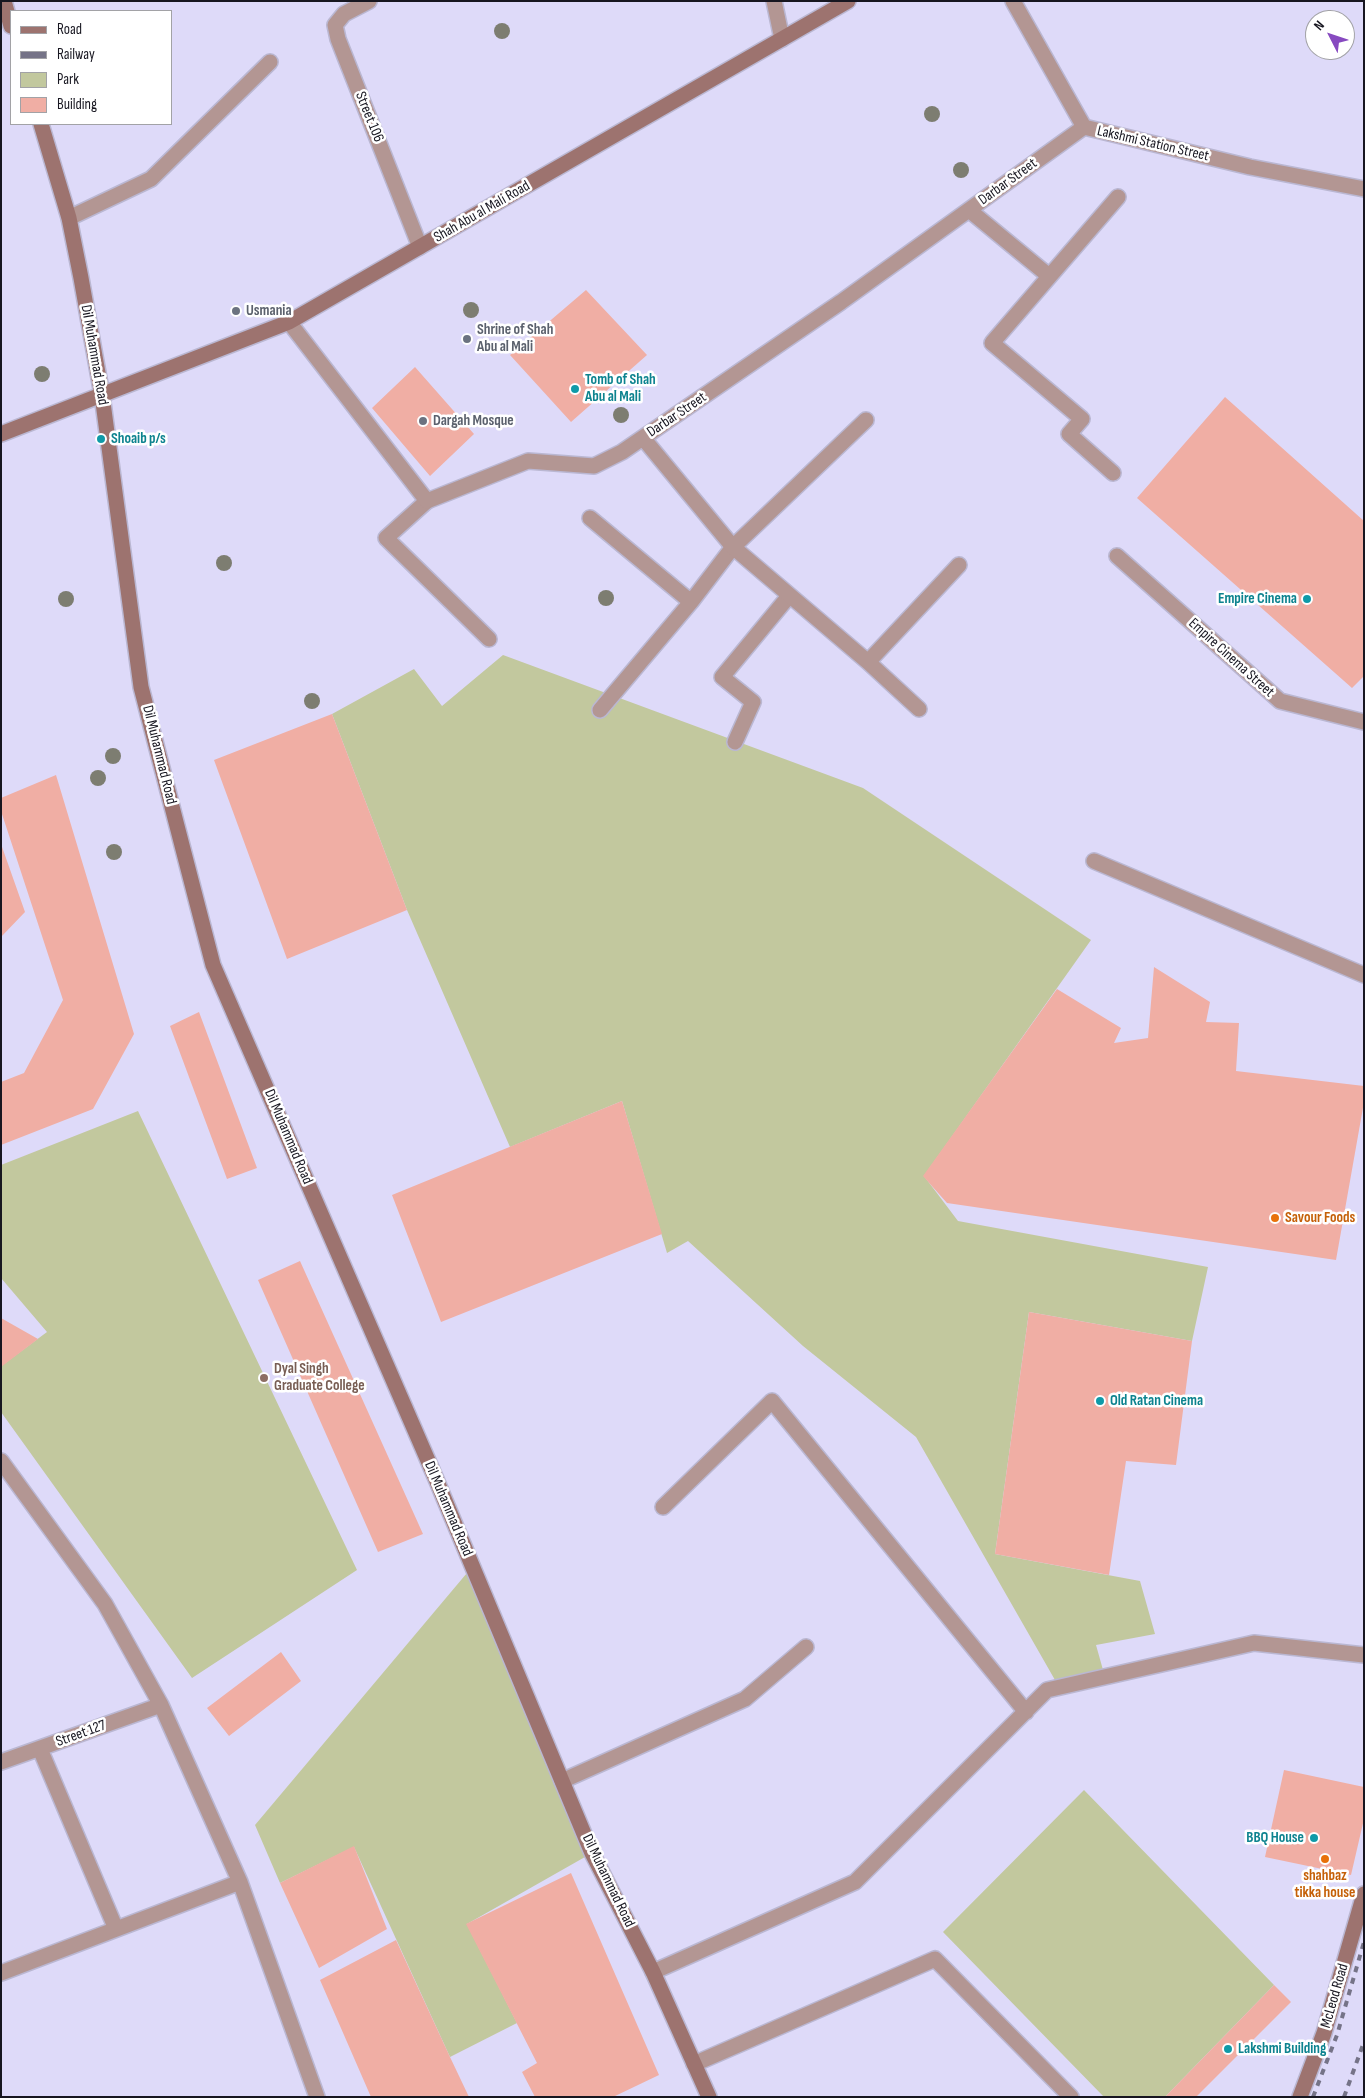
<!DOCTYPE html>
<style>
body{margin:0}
#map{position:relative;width:1365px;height:2098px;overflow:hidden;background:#dedaf9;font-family:"Sofia Sans Condensed",sans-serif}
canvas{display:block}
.frame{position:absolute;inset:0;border:2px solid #171620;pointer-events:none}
.legend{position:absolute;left:10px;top:10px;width:162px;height:115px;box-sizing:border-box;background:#fff;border:1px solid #a2a2a6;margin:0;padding:6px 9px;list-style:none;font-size:15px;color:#171620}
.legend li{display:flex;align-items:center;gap:10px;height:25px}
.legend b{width:25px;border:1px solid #a2a2a6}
.north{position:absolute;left:1305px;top:10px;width:50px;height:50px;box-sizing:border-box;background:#fff;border:1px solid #a2a2a6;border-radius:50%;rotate:311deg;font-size:14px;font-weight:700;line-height:20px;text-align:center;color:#171620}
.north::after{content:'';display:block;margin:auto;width:18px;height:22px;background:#874ac0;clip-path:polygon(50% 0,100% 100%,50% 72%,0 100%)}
</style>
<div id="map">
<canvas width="1365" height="2098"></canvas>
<div class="frame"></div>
<ul class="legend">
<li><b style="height:6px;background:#9d736f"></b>Road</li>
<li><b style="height:6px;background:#757387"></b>Railway</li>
<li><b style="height:14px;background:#c2c89e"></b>Park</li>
<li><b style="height:14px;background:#f0aea4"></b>Building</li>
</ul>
<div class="north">N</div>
</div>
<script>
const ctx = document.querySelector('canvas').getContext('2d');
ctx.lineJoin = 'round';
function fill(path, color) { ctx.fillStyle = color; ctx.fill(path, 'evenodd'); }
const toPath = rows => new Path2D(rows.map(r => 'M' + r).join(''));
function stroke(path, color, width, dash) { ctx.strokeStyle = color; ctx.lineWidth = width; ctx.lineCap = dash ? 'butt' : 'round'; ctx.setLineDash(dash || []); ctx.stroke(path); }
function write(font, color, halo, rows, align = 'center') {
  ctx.font = font + ' "Sofia Sans Condensed",sans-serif'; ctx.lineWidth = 5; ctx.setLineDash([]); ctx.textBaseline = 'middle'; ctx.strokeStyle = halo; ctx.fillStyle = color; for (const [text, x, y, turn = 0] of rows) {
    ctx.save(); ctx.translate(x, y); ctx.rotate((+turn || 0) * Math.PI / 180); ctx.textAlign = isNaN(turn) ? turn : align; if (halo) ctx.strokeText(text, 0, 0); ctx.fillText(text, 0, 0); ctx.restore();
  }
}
const green = toPath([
 [503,655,863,788,1091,940,924,1176,958,1221,1208,1267,1192,1341,1029,1312,995,1554,1140,1581,1155,1634,1096,1645,1105,1677,1059,1687,916,1437,803,1346,688,1241,667,1253,622,1101,510,1147,407,910,332,714,414,669,442,706],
 [138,1111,357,1570,192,1678,1,1412,1,1366,47,1332,1,1278,1,1165],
 [472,1567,592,1853,467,1924,517,2023,450,2057,354,1847,280,1883,255,1825],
 [1084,1790,1274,1985,1165,2097,1104,2097,943,1932]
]);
const building = toPath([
 [586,290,647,355,571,422,510,355],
 [415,367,474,434,430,476,372,408],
 [1225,397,1364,521,1364,676,1352,688,1137,498],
 [332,714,407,910,287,959,214,760],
 [56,775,134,1034,93,1109,1,1145,1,1082,24,1073,63,1000,1,811,1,798],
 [1,844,25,912,1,937],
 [1154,967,1210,1002,1206,1022,1239,1023,1236,1071,1364,1086,1364,1102,1336,1260,947,1203,923,1176,1057,989,1121,1028,1114,1043,1148,1038],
 [199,1012,257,1168,227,1179,170,1026],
 [622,1101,662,1234,441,1322,392,1195],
 [300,1261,423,1534,378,1552,258,1280],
 [1029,1312,1192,1341,1176,1465,1126,1461,1109,1575,995,1554],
 [1,1318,38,1339,1,1367],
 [281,1652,301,1681,229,1736,207,1708],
 [1284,1770,1364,1787,1364,1819,1351,1875,1265,1857],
 [354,1846,387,1929,319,1968,280,1883],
 [571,1873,659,2075,613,2097,535,2097,522,2072,537,2063,466,1924],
 [396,1940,450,2057,469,2097,371,2097,320,1980],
 [1274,1985,1291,2002,1196,2097,1165,2097]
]);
const lane = toPath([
 [69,218,151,179,270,62],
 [427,501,386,538,489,639],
 [590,518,691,602],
 [600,710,691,602,733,547],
 [735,742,753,702,722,677,789,596],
 [562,1781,745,1699,806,1647]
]);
const street = toPath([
 [369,1,344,14,335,25,338,39,420,247],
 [774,1,782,39],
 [1013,1,1084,127,1250,167,1364,189],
 [969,210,1049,276],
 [289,322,427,501,528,461,594,466,622,452,841,302,1084,127],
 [643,438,733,547,868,662,919,709],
 [1113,473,1069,434,1082,419,992,343,1118,197],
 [733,547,866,420],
 [1117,556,1280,701,1364,722],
 [868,662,959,565],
 [1094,861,1364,975],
 [1,1461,105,1604,161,1705,240,1882,317,2097],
 [663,1507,772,1401,1026,1712],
 [40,1749,116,1929],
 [1,1762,161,1705],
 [653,1972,855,1882,1047,1690,1254,1643,1364,1655],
 [1,1973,240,1882],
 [694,2064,935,1959,1071,2097]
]);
const secondary = toPath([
 [4,1,11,26],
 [41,124,69,218,81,278,102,395,141,687,213,965,436,1479,592,1853,653,1972,709,2097],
 [1,434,289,322,848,1],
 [1300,2097,1324,2033,1364,1894]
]);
const rail = toPath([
 [1313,2097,1337,2035,1364,1942],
 [1344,2097,1364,2042]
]);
const trees = [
 [502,31],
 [932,114],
 [961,170],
 [471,310],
 [42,374],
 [621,415],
 [224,563],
 [606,598],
 [66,599],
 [312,701],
 [113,756],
 [98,778],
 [114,852]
];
const markers = [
 [236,311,5,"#6b7280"],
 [467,339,5,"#6b7280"],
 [575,389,5,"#0f9aa8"],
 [423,421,5,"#6b7280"],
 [101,439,5,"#0f9aa8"],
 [1307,599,5,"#0f9aa8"],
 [1275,1218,5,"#e8710a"],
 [264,1378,5,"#8d6e63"],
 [1100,1401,5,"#0f9aa8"],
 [1314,1838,5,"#0f9aa8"],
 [1325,1859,5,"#e8710a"],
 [1228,2049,5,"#0f9aa8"]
];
const streetNames = [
 ["Street 106",369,117,68],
 ["Lakshmi Station Street",1153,144,13],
 ["Darbar Street",1008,182,-36],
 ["Shah Abu al Mali Road",482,212,-30],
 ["Dil Muhammad Road",94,355,80],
 ["Darbar Street",677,415,-34],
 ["Empire Cinema Street",1231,658,42],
 ["Dil Muhammad Road",159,755,76],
 ["Dil Muhammad Road",288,1137,67],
 ["Dil Muhammad Road",448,1509,67],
 ["Street 127",81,1734,-20],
 ["Dil Muhammad Road",608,1881,64],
 ["McLeod Road",1335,1996,-74]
];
const worshipNames = [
 ["Usmania",246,311],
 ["Shrine of Shah",477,330],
 ["Abu al Mali",477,347],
 ["Dargah Mosque",433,421]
];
const cultureNames = [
 ["Tomb of Shah",585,380],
 ["Abu al Mali",585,397],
 ["Shoaib p/s",111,439],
 ["Empire Cinema",1297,599,"right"],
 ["Old Ratan Cinema",1110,1401],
 ["BBQ House",1304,1838,"right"],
 ["Lakshmi Building",1238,2049]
];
const foodNames = [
 ["Savour Foods",1285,1218],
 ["shahbaz",1325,1876,"center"],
 ["tikka house",1325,1893,"center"]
];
const educationNames = [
 ["Dyal Singh",274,1369],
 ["Graduate College",274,1386]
];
fill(green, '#c2c89e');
fill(building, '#f0aea4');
stroke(lane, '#bab7d2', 18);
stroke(street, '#bab7d2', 18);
stroke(secondary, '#bab7d2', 18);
stroke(lane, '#b39693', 15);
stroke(street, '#b39693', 15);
stroke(secondary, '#9d736f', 15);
stroke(rail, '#757387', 4, [6, 6]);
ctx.fillStyle = '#7d7d71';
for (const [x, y] of trees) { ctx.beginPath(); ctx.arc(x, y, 8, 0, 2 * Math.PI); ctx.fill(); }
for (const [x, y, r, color] of markers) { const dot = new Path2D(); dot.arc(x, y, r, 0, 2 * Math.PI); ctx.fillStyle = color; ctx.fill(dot); stroke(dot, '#fff', 2); }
write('15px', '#171620', '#fff', streetNames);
write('bold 15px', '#5b616d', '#fff', worshipNames, 'left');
write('bold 15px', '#0d838f', '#fff', cultureNames, 'left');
write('bold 15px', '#c56008', '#fff', foodNames, 'left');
write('bold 15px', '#785e54', '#fff', educationNames, 'left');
</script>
